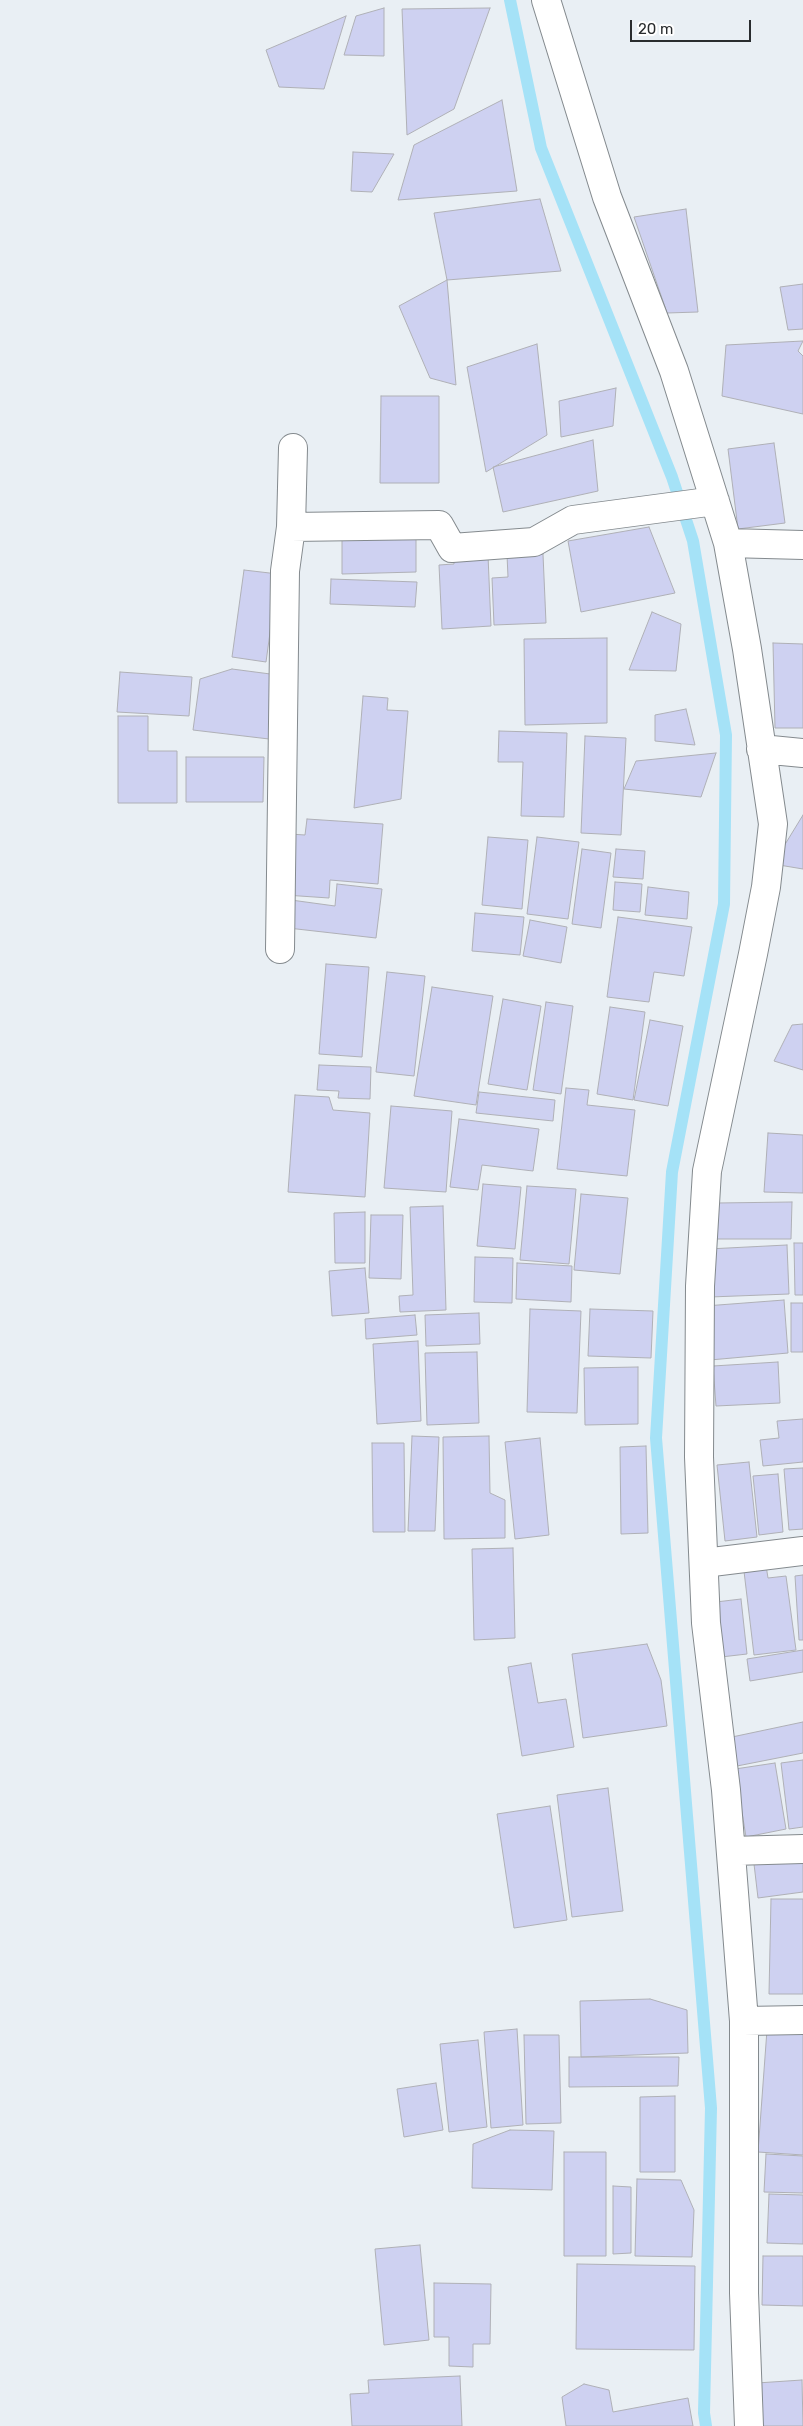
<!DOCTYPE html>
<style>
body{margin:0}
#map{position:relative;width:803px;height:2426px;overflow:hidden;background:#e9eff4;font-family:Rubik,sans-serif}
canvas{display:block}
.scale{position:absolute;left:630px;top:20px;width:121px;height:22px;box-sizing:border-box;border:2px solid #292c2e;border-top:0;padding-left:6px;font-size:15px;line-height:18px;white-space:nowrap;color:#292c2e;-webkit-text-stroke:4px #fff;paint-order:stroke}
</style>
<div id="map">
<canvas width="803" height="2426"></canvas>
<div class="scale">20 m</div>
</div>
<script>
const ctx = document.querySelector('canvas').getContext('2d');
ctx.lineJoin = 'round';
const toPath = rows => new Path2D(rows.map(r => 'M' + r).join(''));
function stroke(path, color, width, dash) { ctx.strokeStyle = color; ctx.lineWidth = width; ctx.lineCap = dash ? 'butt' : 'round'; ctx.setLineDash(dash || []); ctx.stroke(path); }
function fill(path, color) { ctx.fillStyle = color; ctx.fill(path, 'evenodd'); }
const stream = toPath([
 [510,0,541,148,672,477,693,541,726,735,724,904,672,1172,656,1438,711,2108,704,2413,706,2426]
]);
const building = toPath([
 [384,8,384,56,344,55,356,16,384,8],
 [490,8,454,109,407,135,402,9,490,8],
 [346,16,324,89,279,87,266,50,346,16],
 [502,100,517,191,398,200,414,145,502,100],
 [353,152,394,154,372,192,351,191,353,152],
 [540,199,561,271,447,280,434,213,540,199],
 [686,209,698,312,667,313,634,217,686,209],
 [447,280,456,385,430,378,399,306,447,280],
 [803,284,803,329,788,330,780,287,803,284],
 [803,341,798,351,803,356,803,414,722,396,726,345,803,341],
 [537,344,547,435,486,472,467,367,537,344],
 [616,388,613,426,561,437,559,401,616,388],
 [381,396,439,396,439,483,380,483,381,396],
 [593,440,598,491,503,512,493,467,593,440],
 [774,443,785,523,738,529,728,449,774,443],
 [649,527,675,593,581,612,568,541,649,527],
 [416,529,416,572,342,574,342,530,416,529],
 [543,554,546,623,494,625,492,578,508,577,507,555,543,554],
 [488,555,491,626,442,629,439,565,454,564,454,556,488,555],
 [244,570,278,574,266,662,232,657,244,570],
 [331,579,417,582,415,607,330,604,331,579],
 [652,612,681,624,676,671,629,670,652,612],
 [607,638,607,723,525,725,524,639,607,638],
 [773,643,803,644,803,728,775,728,773,643],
 [232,669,278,675,269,739,193,730,200,679,232,669],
 [120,672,192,677,189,716,117,712,120,672],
 [363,696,388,698,387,710,408,711,401,799,354,808,363,696],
 [686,709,695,745,655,741,655,715,686,709],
 [118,716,148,716,148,751,177,751,177,803,118,803,118,716],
 [499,731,567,733,564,817,521,816,523,762,498,762,499,731],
 [585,736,626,738,621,835,581,833,585,736],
 [716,753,701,797,624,789,636,761,716,753],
 [186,757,264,757,263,802,186,802,186,757],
 [803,815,803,869,773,864,803,815],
 [307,819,383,824,378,884,330,880,329,898,285,895,290,834,305,835,307,819],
 [488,837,528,840,522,909,482,905,488,837],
 [537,837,579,842,568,919,527,914,537,837],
 [582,849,611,853,601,928,572,924,582,849],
 [616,849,645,851,643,879,613,877,616,849],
 [615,882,642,884,640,912,613,910,615,882],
 [337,884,382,889,376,938,288,928,291,900,335,906,337,884],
 [648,887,689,892,687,919,645,915,648,887],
 [475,913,524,917,520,955,472,951,475,913],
 [618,917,692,927,684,976,654,972,649,1002,607,997,618,917],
 [530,920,567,927,561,963,523,956,530,920],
 [326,964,369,967,362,1057,319,1054,326,964],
 [387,972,425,976,414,1076,376,1072,387,972],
 [432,987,493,996,476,1105,414,1096,432,987],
 [503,999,541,1006,527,1090,488,1084,503,999],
 [546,1002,573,1006,561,1094,533,1090,546,1002],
 [610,1007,645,1012,633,1100,597,1094,610,1007],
 [650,1020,683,1026,668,1106,634,1100,650,1020],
 [803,1024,803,1070,774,1061,792,1025,803,1024],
 [319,1065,371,1067,370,1099,338,1098,339,1091,317,1090,319,1065],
 [566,1088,589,1090,587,1105,635,1110,627,1176,557,1169,566,1088],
 [479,1092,555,1100,553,1121,476,1113,479,1092],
 [295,1095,329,1097,333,1110,370,1113,365,1197,288,1192,295,1095],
 [391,1106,452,1111,446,1192,384,1188,391,1106],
 [459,1119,539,1129,533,1171,482,1165,478,1190,450,1187,459,1119],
 [768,1133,803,1135,803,1193,764,1192,768,1133],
 [483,1184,521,1187,515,1249,477,1246,483,1184],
 [527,1186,576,1189,569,1264,520,1260,527,1186],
 [581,1194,628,1198,620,1274,574,1270,581,1194],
 [792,1202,791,1239,717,1239,717,1203,792,1202],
 [443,1206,446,1310,400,1312,399,1296,413,1295,410,1207,443,1206],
 [365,1212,365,1263,335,1263,334,1213,365,1212],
 [371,1215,403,1215,401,1279,369,1278,371,1215],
 [794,1243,803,1243,803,1295,795,1295,794,1243],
 [787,1245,789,1294,710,1297,708,1249,787,1245],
 [475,1257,513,1258,512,1303,474,1302,475,1257],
 [517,1263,572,1266,571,1302,516,1299,517,1263],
 [365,1268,369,1313,332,1316,329,1271,365,1268],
 [784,1300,788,1353,710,1360,705,1306,784,1300],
 [791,1303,803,1303,803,1352,791,1352,791,1303],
 [530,1309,581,1311,577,1413,527,1412,530,1309],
 [590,1309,653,1311,651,1358,588,1356,590,1309],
 [479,1313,480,1344,426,1346,425,1315,479,1313],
 [415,1315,417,1335,366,1339,365,1319,415,1315],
 [418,1341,421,1421,377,1424,373,1344,418,1341],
 [477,1352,479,1423,427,1425,425,1353,477,1352],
 [778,1362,780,1403,716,1406,713,1366,778,1362],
 [638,1367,638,1424,585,1425,584,1368,638,1367],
 [803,1419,803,1462,763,1466,760,1440,779,1438,777,1421,803,1419],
 [412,1436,439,1437,435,1531,408,1531,412,1436],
 [489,1436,490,1493,505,1500,505,1538,444,1539,443,1437,489,1436],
 [540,1438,549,1535,515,1539,505,1442,540,1438],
 [372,1443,404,1443,405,1532,373,1532,372,1443],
 [646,1446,648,1533,621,1534,620,1447,646,1446],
 [749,1462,757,1537,725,1541,717,1465,749,1462],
 [803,1468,803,1529,789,1530,784,1469,803,1468],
 [778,1474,783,1532,759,1535,753,1476,778,1474],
 [513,1548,515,1638,474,1640,472,1549,513,1548],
 [765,1559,768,1578,786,1576,796,1650,754,1655,743,1563,765,1559],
 [803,1575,803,1640,799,1640,795,1576,803,1575],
 [741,1599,747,1654,721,1657,716,1602,741,1599],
 [647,1644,661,1680,667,1726,583,1738,572,1654,647,1644],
 [803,1650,803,1672,750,1681,747,1659,803,1650],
 [531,1663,538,1703,566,1699,574,1747,522,1756,508,1667,531,1663],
 [803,1722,803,1753,737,1766,732,1737,803,1722],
 [803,1760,803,1827,789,1829,781,1763,803,1760],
 [775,1763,786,1829,746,1837,735,1769,775,1763],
 [608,1788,623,1911,572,1917,557,1795,608,1788],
 [550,1806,567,1920,514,1928,497,1814,550,1806],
 [803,1858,803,1892,758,1898,754,1864,803,1858],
 [771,1899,803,1899,803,1994,769,1994,771,1899],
 [650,1999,687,2010,688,2053,581,2057,580,2001,650,1999],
 [517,2029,523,2125,491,2128,484,2032,517,2029],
 [767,2030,803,2032,803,2155,758,2152,767,2030],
 [524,2035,559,2035,561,2123,526,2124,524,2035],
 [478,2040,487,2127,449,2132,440,2044,478,2040],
 [569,2057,679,2057,678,2086,569,2087,569,2057],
 [436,2083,443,2130,404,2137,397,2089,436,2083],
 [675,2096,675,2172,640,2172,640,2097,675,2096],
 [510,2130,554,2131,552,2190,472,2188,473,2144,510,2130],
 [564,2152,606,2152,606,2256,564,2256,564,2152],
 [766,2154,803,2156,803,2193,764,2192,766,2154],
 [637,2179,681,2180,694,2210,692,2257,635,2256,637,2179],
 [613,2186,631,2187,631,2253,613,2254,613,2186],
 [769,2194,803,2195,803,2244,767,2243,769,2194],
 [420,2245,429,2340,384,2345,375,2249,420,2245],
 [763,2256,803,2256,803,2306,762,2305,763,2256],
 [577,2264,695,2266,694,2350,576,2349,577,2264],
 [434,2283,491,2284,490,2344,473,2344,473,2367,449,2366,449,2337,434,2337,434,2283],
 [460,2376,462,2426,352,2426,350,2394,369,2393,368,2380,460,2376],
 [802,2380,803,2426,760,2426,757,2383,802,2380],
 [584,2384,609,2390,613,2412,688,2398,693,2426,566,2426,562,2397,584,2384]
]);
const minor = toPath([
 [546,0,607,197,674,371,728,543,747,649,773,824,766,887,753,954,707,1171,700,1286,699,1457,706,1623,726,1790,744,2021,744,2293,749,2426],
 [291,527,439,525,452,548,534,542,573,520,715,501],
 [728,543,803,545],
 [761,749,803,753],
 [280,949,285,571,291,527,293,448],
 [704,1563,803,1551],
 [732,1851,803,1849],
 [744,2021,803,2020]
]);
stroke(stream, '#a5e2f7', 12);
fill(building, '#ced1f1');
stroke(building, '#afb0b6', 1);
stroke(minor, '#848a8e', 30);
stroke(minor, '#fff', 28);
</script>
